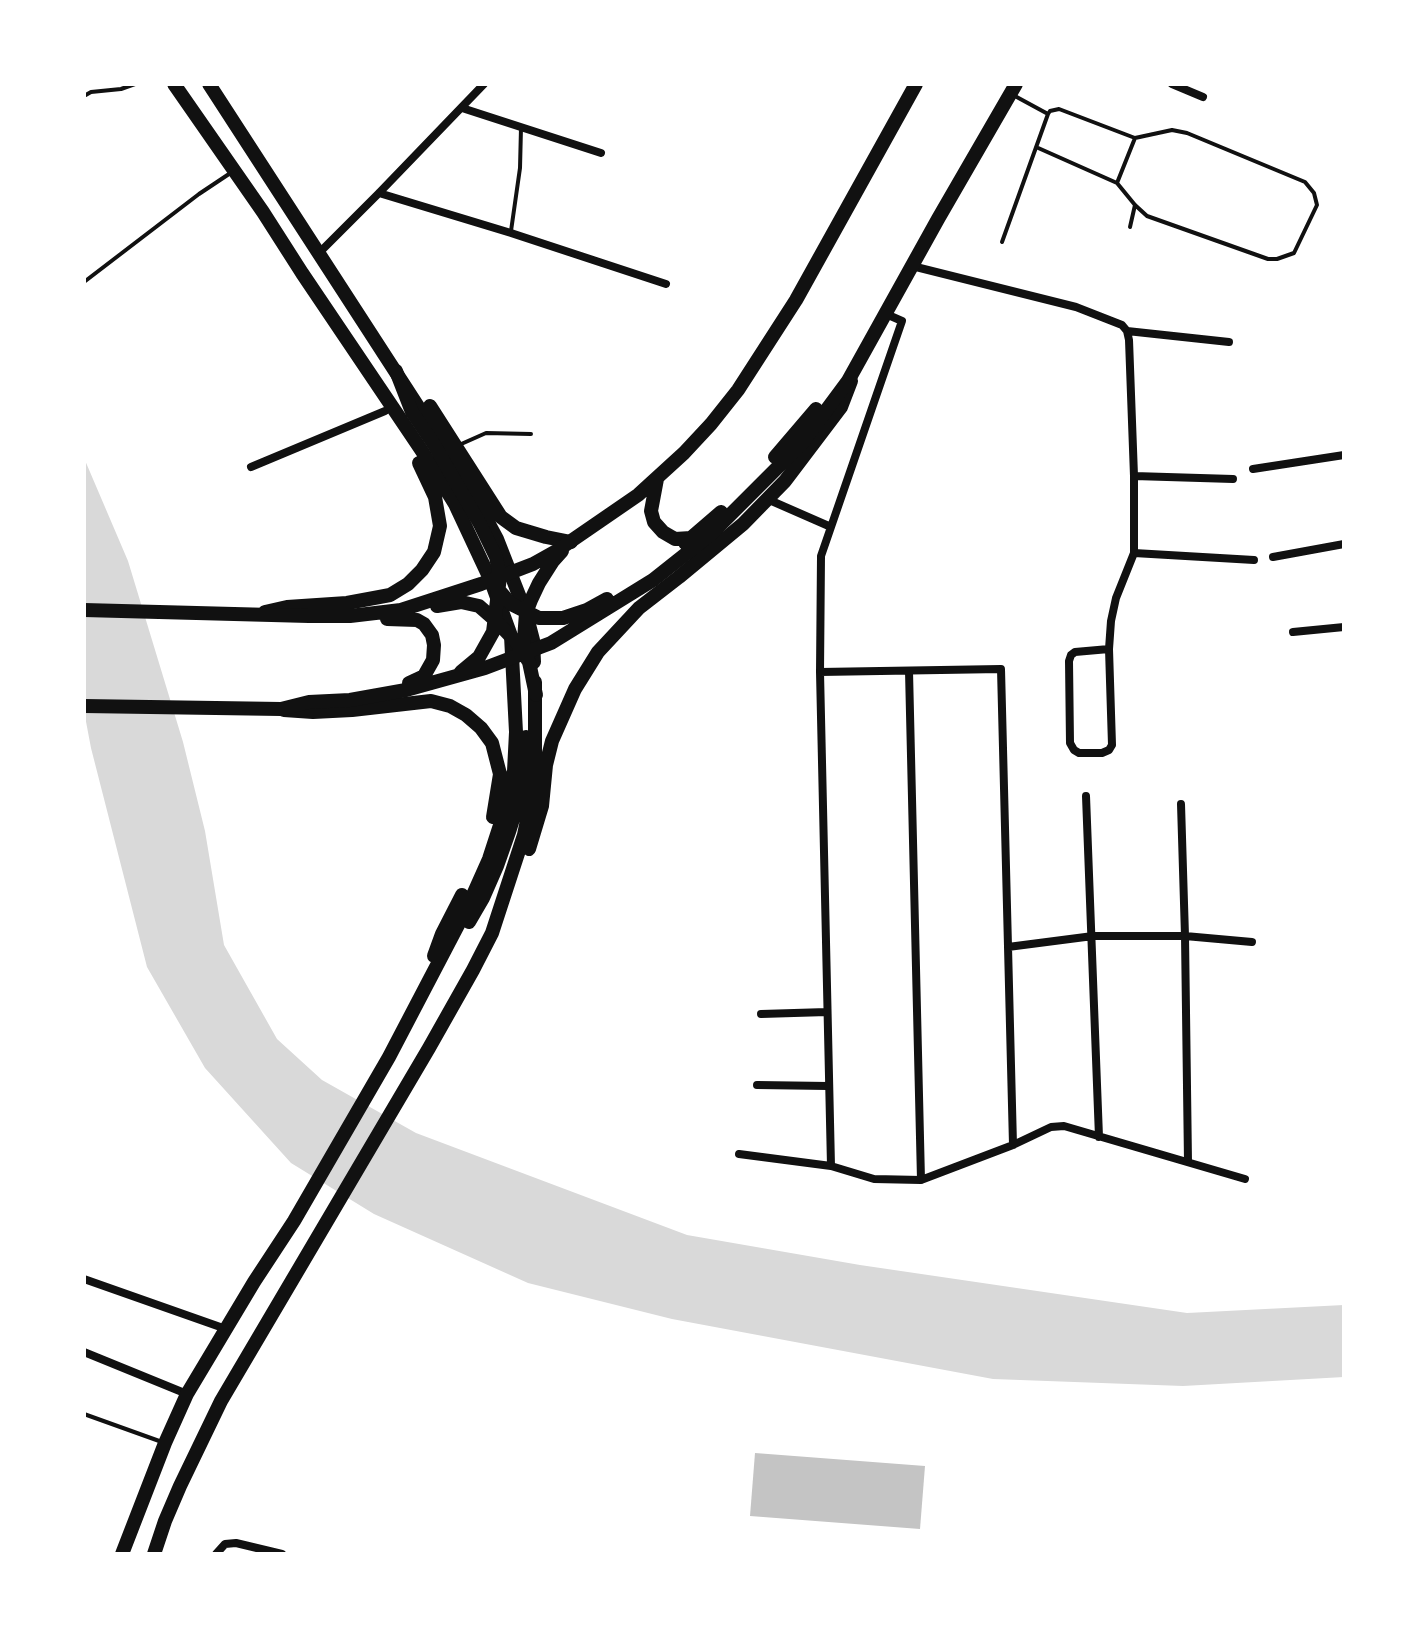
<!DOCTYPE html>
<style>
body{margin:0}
#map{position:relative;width:1428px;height:1638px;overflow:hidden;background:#fff;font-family:Commissioner,sans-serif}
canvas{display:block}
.frame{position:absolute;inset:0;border:86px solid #fff;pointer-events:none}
</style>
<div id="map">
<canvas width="1428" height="1638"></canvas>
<div class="frame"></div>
</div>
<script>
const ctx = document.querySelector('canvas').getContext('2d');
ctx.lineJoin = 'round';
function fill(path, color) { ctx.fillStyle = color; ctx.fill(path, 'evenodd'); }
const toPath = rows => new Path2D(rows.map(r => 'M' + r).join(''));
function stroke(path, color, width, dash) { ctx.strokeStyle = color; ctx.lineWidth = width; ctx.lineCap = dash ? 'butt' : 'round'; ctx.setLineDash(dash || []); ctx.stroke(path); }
const water = toPath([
 [84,458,128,561,183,742,205,831,224,945,277,1039,322,1080,416,1133,687,1235,860,1265,1187,1313,1344,1305,1344,1377,1183,1386,993,1379,672,1319,528,1283,374,1214,291,1163,205,1068,147,967,91,748,84,711]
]);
const building = toPath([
 [755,1453,925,1466,920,1529,750,1516]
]);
const service = toPath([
 [84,96,91,92,121,89,135,84],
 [1036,147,1117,183,1135,205,1147,216,1268,259,1277,259,1294,253,1317,205,1314,193,1305,182,1187,133,1172,130,1135,138,1059,109,1050,111,1048,114],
 [1117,183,1135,138],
 [1130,227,1135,205],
 [511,231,520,168,521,128],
 [1002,242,1048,114,1013,95],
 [84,282,199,194,232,172],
 [459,445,486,433,531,434],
 [84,1414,162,1442]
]);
const minor = toPath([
 [1172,84,1203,97],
 [462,108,601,153],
 [379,193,511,233,666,284],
 [318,254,379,193,484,84],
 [912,266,1076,307,1122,325,1127,331,1129,340,1134,476,1134,553,1116,598,1111,621,1109,649,1075,652,1071,655,1069,661,1070,743,1074,750,1079,753,1102,753,1109,750,1112,745,1109,649],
 [1127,331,1229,342],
 [251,467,385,411],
 [1253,469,1344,455],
 [1134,476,1233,479],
 [767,499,831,527],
 [1134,553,1254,560],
 [1273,557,1344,544],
 [1293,632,1344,627],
 [909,671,921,1180],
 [820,672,1001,669,1013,1145],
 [1086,796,1099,1137],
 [1181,804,1185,936,1188,1162],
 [1008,947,1093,936,1185,936,1252,942],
 [761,1014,827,1012],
 [757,1085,828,1086],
 [739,1154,831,1166,874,1179,921,1180,1013,1145,1051,1127,1064,1126,1245,1179],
 [831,1166,820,672,821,556,902,321,886,314],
 [84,1279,226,1329],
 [84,1352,187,1394],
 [216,1554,225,1544,236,1543,282,1554]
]);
const primary = toPath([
 [209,84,465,479,497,539,526,613,533,640,534,662],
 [430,406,501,517,516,528,546,537,571,542],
 [265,612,287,607,347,603,374,598,390,595,408,584,422,570,434,552,440,526,435,497,419,463],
 [284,710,313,712,352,710,431,701,450,706,466,715,481,728,492,743,500,774,493,817],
 [529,849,542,806,546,765,552,741,575,689,598,652,639,608,679,577,743,524,785,481,841,407,851,381],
 [469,922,483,898,497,866,509,832,519,800,524,771,526,737],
 [434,956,442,934,462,895],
 [122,1554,165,1443,187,1394,254,1282,294,1221,389,1057,468,906,489,859,503,816,514,771,516,732,511,636,491,581,455,504,422,451,302,273,263,212,174,84],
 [154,1554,165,1521,180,1486,221,1401,429,1048,473,970,492,933,524,835,531,801,535,762,535,682]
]);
const trunk = toPath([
 [396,371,412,412,433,443,480,524,496,557,500,577,493,632,479,657,461,672],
 [775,457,816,409],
 [657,479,651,511,654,522,663,532,675,539,691,538],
 [685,543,721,512],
 [491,581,511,604,539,618,563,618,587,610,607,599],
 [437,606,461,602,479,606,495,620,517,643,529,662,536,695],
 [84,610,309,616,350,616,401,610,481,584,533,564,558,550,638,495,684,453,711,424,738,390,796,300,916,84],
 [387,619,417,620,424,624,432,635,434,645,433,660,424,676,409,683],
 [523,653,526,613,531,600,539,583,553,561,562,551],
 [84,706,281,709,309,702,350,700,406,690,485,668,551,643,653,580,711,534,802,443,848,381,938,219,1016,84]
]);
fill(water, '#d9d9d9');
fill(building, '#c4c4c4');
stroke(service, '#111', 4);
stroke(minor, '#111', 8);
stroke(primary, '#111', 14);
stroke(trunk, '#111', 14);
</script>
